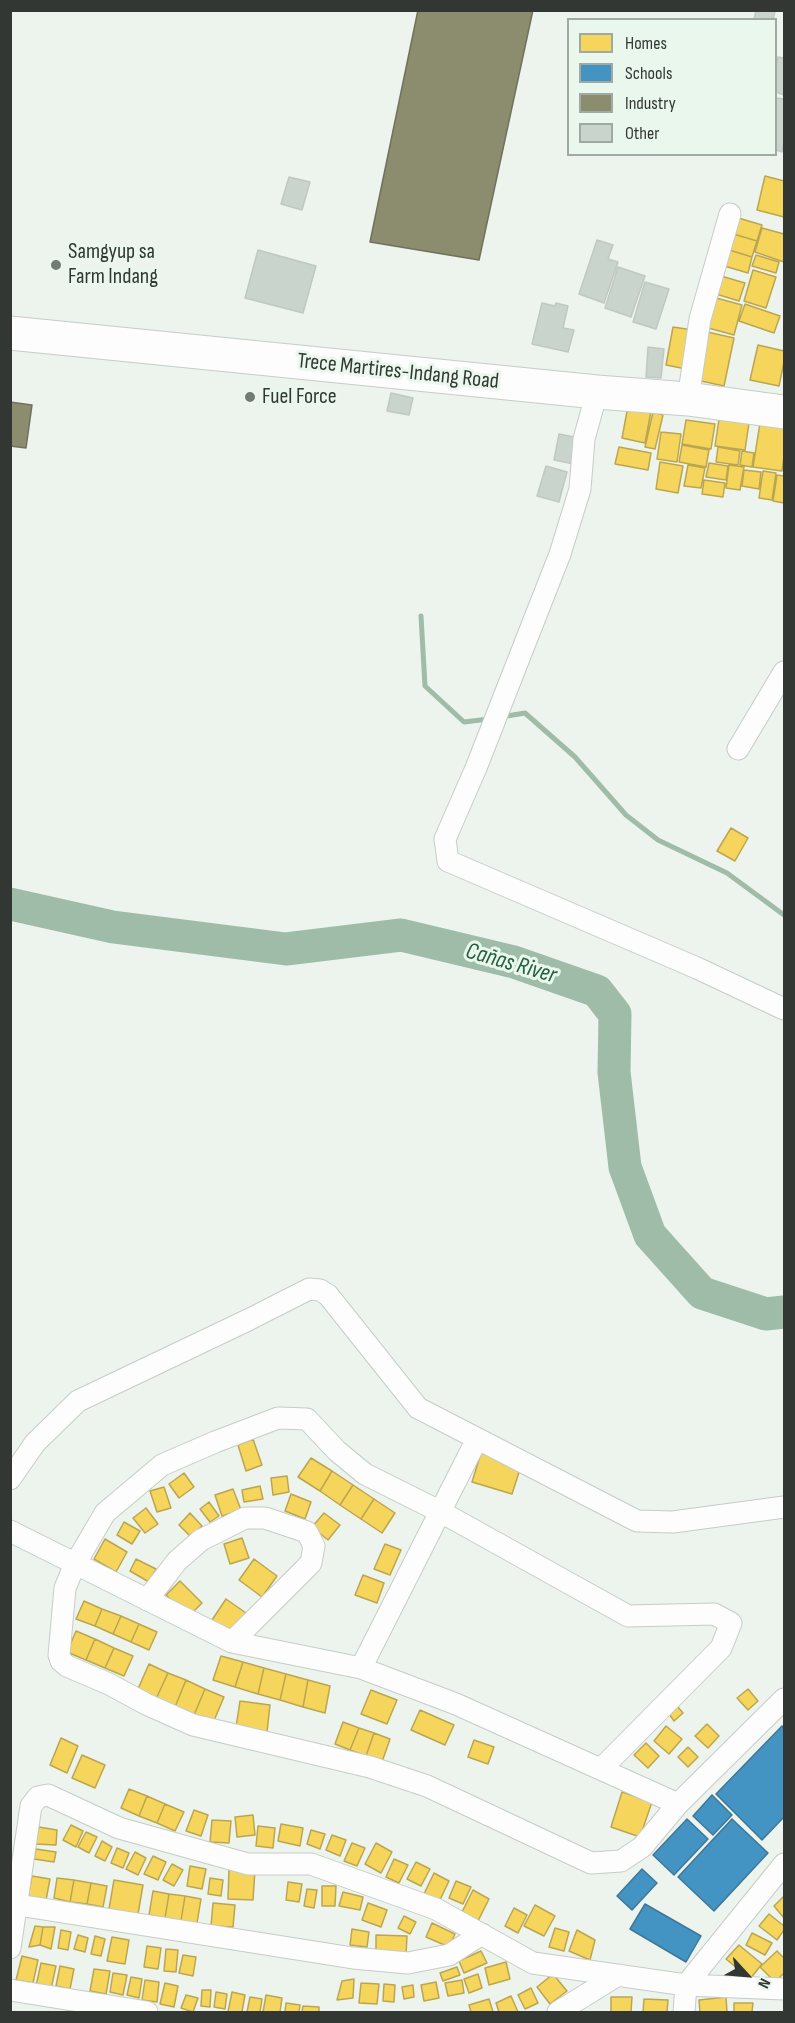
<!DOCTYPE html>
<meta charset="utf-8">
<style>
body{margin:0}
#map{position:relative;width:795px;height:2023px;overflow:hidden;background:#edf4ee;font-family:"Sofia Sans Condensed",sans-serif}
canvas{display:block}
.frame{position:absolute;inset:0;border:12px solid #323734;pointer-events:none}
.legend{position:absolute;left:567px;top:18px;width:210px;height:138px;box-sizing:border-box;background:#eaf7ed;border:2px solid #a0aaa3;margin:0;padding:8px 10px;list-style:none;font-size:18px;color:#323734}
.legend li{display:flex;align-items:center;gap:12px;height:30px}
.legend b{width:30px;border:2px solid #a0aaa3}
.north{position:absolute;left:717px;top:1945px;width:60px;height:60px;-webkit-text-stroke:4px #eaf7ed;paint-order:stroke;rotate:116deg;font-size:16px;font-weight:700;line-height:24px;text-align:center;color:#323734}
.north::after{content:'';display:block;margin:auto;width:21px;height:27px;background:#323734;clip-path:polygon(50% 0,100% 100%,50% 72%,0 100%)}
</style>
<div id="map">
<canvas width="795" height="2023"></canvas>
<div class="frame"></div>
<ul class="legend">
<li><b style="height:16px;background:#f6d55c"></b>Homes</li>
<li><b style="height:16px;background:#4393c3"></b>Schools</li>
<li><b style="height:16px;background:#8c8c6e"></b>Industry</li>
<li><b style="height:16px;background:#c9d4cc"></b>Other</li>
</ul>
<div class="north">N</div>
</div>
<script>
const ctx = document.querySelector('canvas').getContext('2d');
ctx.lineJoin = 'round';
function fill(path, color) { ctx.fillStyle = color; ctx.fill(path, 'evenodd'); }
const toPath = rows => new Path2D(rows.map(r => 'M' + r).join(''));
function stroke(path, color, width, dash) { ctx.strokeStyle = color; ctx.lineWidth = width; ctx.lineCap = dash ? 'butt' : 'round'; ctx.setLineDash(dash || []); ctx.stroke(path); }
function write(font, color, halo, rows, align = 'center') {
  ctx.font = font + ' "Sofia Sans Condensed",sans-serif'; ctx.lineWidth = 6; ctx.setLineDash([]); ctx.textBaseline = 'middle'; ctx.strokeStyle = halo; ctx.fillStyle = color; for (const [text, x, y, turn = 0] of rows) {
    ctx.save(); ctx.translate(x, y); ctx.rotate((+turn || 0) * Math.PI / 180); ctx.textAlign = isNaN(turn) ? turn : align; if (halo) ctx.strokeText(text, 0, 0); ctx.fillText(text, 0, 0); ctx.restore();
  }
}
const homes = toPath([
 [765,176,784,181,784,217,757,210,765,176],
 [735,217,762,225,757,241,730,233,735,217],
 [762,228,784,234,784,262,755,252,762,228],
 [730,233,757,241,752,257,726,249,730,233],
 [726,249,752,257,748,273,721,265,726,249],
 [756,255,779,262,776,273,752,266,756,255],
 [753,270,776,277,766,308,744,301,753,270],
 [721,276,745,283,739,301,716,294,721,276],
 [709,296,742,305,734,335,701,326,709,296],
 [745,304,780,316,774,333,739,321,745,304],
 [673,327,693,330,686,369,666,365,673,327],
 [703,331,734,338,724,386,692,379,703,331],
 [758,345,784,351,784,362,779,386,750,380,758,345],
 [628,406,651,411,645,443,622,438,628,406],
 [653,412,663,415,655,449,645,447,653,412],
 [719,419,749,423,745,450,715,446,719,419],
 [686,420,715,424,711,449,682,444,686,420],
 [760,423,784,427,784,456,782,471,753,467,760,423],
 [661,432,681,434,677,462,657,459,661,432],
 [682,445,709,450,706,467,679,462,682,445],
 [619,447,651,453,648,470,615,464,619,447],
 [718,447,740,451,738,465,716,462,718,447],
 [742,451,754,453,752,467,740,465,742,451],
 [660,462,683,466,678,493,656,489,660,462],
 [709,463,728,466,726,480,706,477,709,463],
 [688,465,705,468,701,488,684,486,688,465],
 [729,465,744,467,740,490,726,488,729,465],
 [744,470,761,472,759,489,742,486,744,470],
 [763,471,776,473,772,500,759,498,763,471],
 [777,475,784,476,784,503,773,501,777,475],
 [704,480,725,483,723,497,702,494,704,480],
 [731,828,748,838,735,861,717,851,731,828],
 [253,1439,262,1465,246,1471,238,1445,253,1439],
 [481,1453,521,1466,512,1494,472,1482,481,1453],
 [311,1458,332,1471,320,1491,298,1477,311,1458],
 [332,1471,353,1485,340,1505,320,1491,332,1471],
 [184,1473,194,1487,179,1498,169,1484,184,1473],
 [287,1476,289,1492,273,1495,271,1478,287,1476],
 [353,1485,374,1499,361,1519,340,1505,353,1485],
 [260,1486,263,1499,244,1502,242,1490,260,1486],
 [164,1487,171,1508,157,1512,150,1491,164,1487],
 [233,1489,241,1510,222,1516,215,1495,233,1489],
 [291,1494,311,1502,305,1519,285,1511,291,1494],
 [374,1499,395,1513,382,1533,361,1519,374,1499],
 [209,1502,219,1516,210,1522,200,1509,209,1502],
 [146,1508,158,1524,145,1533,133,1518,146,1508],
 [190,1513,202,1526,191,1537,179,1525,190,1513],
 [324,1513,340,1525,328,1540,312,1527,324,1513],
 [124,1522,140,1531,132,1544,117,1535,124,1522],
 [242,1538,249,1558,230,1564,224,1544,242,1538],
 [105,1539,127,1552,116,1572,94,1559,105,1539],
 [385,1544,401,1550,390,1575,374,1569,385,1544],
 [136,1559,156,1569,149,1582,130,1571,136,1559],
 [254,1559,277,1576,262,1597,239,1580,254,1559],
 [363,1575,384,1583,377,1603,355,1595,363,1575],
 [180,1581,202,1603,188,1617,166,1595,180,1581],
 [226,1599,246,1613,231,1634,212,1620,226,1599],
 [84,1601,102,1609,95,1626,76,1619,84,1601],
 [102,1609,121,1616,113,1634,95,1626,102,1609],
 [121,1616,139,1624,131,1642,113,1634,121,1616],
 [139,1624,157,1632,149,1650,131,1642,139,1624],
 [76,1631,95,1639,86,1660,67,1652,76,1631],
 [95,1639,114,1648,105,1668,86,1660,95,1639],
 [114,1648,133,1656,124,1676,105,1668,114,1648],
 [221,1656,243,1662,235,1687,213,1680,221,1656],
 [243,1662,264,1668,258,1694,235,1687,243,1662],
 [149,1664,168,1673,156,1699,137,1691,149,1664],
 [264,1668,286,1674,280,1700,258,1694,264,1668],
 [168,1673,186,1680,175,1707,156,1699,168,1673],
 [286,1674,308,1680,303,1707,280,1700,286,1674],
 [186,1680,205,1689,194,1715,175,1707,186,1680],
 [308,1680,330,1686,325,1713,303,1707,308,1680],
 [205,1689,224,1697,213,1723,194,1715,205,1689],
 [748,1689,758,1701,748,1710,737,1698,748,1689],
 [371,1690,397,1700,387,1724,361,1714,371,1690],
 [672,1700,683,1713,674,1721,664,1707,672,1700],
 [240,1701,270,1705,267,1732,236,1727,240,1701],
 [420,1710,454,1725,445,1745,411,1730,420,1710],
 [343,1722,359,1728,350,1750,335,1744,343,1722],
 [707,1724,719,1736,708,1748,695,1736,707,1724],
 [666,1726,682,1739,669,1754,654,1741,666,1726],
 [359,1728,374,1733,366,1756,350,1750,359,1728],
 [374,1733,390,1739,382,1762,366,1756,374,1733],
 [61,1738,78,1746,67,1773,50,1765,61,1738],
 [474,1740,494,1747,488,1764,468,1757,474,1740],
 [646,1743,659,1756,648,1768,634,1755,646,1743],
 [688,1747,698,1757,688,1767,678,1757,688,1747],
 [82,1755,105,1765,95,1788,72,1778,82,1755],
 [129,1789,147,1796,139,1816,121,1808,129,1789],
 [622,1792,652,1802,640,1837,611,1827,622,1792],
 [147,1796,165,1804,157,1823,139,1816,147,1796],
 [165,1804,184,1812,175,1831,157,1823,165,1804],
 [194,1810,208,1815,201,1836,186,1831,194,1810],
 [253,1815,255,1835,237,1837,235,1817,253,1815],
 [212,1820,231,1821,229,1843,210,1842,212,1820],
 [281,1824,303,1828,300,1846,278,1841,281,1824],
 [71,1825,83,1831,76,1847,63,1840,71,1825],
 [258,1826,275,1828,273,1848,256,1846,258,1826],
 [39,1827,57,1830,56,1845,35,1844,39,1827],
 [311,1830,325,1834,320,1849,307,1844,311,1830],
 [86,1832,97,1837,89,1853,78,1847,86,1832],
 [332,1835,346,1840,340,1856,326,1850,332,1835],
 [102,1841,112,1847,105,1861,95,1856,102,1841],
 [352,1843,365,1848,357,1866,344,1861,352,1843],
 [376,1843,392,1852,381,1873,365,1864,376,1843],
 [117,1848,129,1853,123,1868,111,1863,117,1848],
 [36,1849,56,1852,54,1862,34,1859,36,1849],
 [135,1852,146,1858,138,1875,126,1869,135,1852],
 [153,1856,166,1862,158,1880,144,1874,153,1856],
 [394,1859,408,1865,399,1883,386,1877,394,1859],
 [416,1862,430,1869,421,1886,407,1879,416,1862],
 [172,1864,183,1870,174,1886,163,1880,172,1864],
 [190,1866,206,1869,202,1889,187,1886,190,1866],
 [229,1868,255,1870,253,1900,228,1899,229,1868],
 [434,1873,449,1881,439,1902,424,1894,434,1873],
 [32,1876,50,1879,46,1900,28,1897,32,1876],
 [57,1878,74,1880,70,1902,54,1898,57,1878],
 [210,1878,223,1880,221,1896,208,1894,210,1878],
 [74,1880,91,1883,87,1904,70,1902,74,1880],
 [114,1880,143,1885,138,1914,109,1909,114,1880],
 [456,1881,471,1887,463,1904,449,1898,456,1881],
 [288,1882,302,1884,299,1902,286,1900,288,1882],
 [91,1883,107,1886,103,1907,87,1904,91,1883],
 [322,1886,336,1886,335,1906,322,1906,322,1886],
 [307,1889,317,1890,314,1908,304,1906,307,1889],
 [473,1890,489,1899,477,1923,461,1914,473,1890],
 [153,1891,169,1894,165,1918,149,1915,153,1891],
 [343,1892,363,1897,360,1910,339,1906,343,1892],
 [169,1894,185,1896,181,1921,165,1918,169,1894],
 [185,1896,201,1899,197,1923,181,1921,185,1896],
 [784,1896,784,1918,774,1906,784,1896],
 [213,1903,235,1905,233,1927,211,1926,213,1903],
 [368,1903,387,1910,381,1927,362,1920,368,1903],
 [535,1905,555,1916,544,1936,524,1926,535,1905],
 [514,1908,527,1915,518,1933,505,1926,514,1908],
 [769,1914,784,1926,784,1930,777,1940,759,1926,769,1914],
 [404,1916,416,1922,410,1934,398,1928,404,1916],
 [432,1923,455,1934,449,1947,426,1937,432,1923],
 [35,1926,43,1927,40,1945,29,1947,35,1926],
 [43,1927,55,1927,51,1949,40,1945,43,1927],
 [555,1928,569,1932,564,1951,549,1947,555,1928],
 [352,1929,369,1932,367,1947,350,1945,352,1929],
 [61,1930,71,1932,68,1950,58,1948,61,1930],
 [577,1930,595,1940,590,1960,569,1951,577,1930],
 [752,1933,772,1943,765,1955,746,1945,752,1933],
 [78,1935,88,1938,85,1952,74,1949,78,1935],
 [376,1935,407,1936,406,1955,376,1953,376,1935],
 [95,1936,105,1939,101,1956,91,1954,95,1936],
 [112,1937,129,1940,125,1964,107,1961,112,1937],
 [739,1945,762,1964,750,1979,726,1959,739,1945],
 [147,1946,161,1948,158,1969,144,1967,147,1946],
 [166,1949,178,1950,176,1972,164,1971,166,1949],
 [481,1951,487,1963,464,1973,459,1961,481,1951],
 [777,1951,784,1958,784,1973,775,1982,760,1967,777,1951],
 [183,1955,196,1957,193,1976,179,1973,183,1955],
 [22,1956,38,1960,33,1983,16,1980,22,1956],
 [506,1962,510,1979,489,1985,485,1968,506,1962],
 [41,1963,56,1966,51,1989,36,1986,41,1963],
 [60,1966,74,1969,70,1989,56,1986,60,1966],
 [457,1967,460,1975,443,1981,440,1973,457,1967],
 [94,1969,110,1971,106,1994,90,1991,94,1969],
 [113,1973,127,1975,123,1995,110,1992,113,1973],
 [478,1974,482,1988,469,1993,464,1979,478,1974],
 [553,1974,567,1991,550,2004,537,1987,553,1974],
 [131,1977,142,1979,139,1998,127,1995,131,1977],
 [354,1979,353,1998,337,2000,342,1981,354,1979],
 [145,1980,159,1982,157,2002,142,2000,145,1980],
 [462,1980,464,1993,448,1996,445,1983,462,1980],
 [436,1982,439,1998,424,2001,421,1985,436,1982],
 [165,1983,178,1986,174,2007,160,2004,165,1983],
 [361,1983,379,1984,377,2004,359,2003,361,1983],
 [384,1984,395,1985,394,2002,383,2001,384,1984],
 [413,1985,414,1997,404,1999,402,1987,413,1985],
 [531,1988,538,2003,525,2009,518,1995,531,1988],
 [202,1990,211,1990,210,2007,201,2006,202,1990],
 [216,1992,227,1994,225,2009,214,2007,216,1992],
 [232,1992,245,1995,242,2012,228,2012,232,1992],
 [186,1995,198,1998,193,2012,181,2008,186,1995],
 [266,1995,282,1998,280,2012,263,2012,266,1995],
 [511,1996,518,2012,499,2012,496,2003,511,1996],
 [250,1997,262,1999,260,2012,247,2012,250,1997],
 [611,1997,632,1997,631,2012,611,2012,611,1997],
 [726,1997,727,2012,700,2012,699,2000,726,1997],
 [489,1999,493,2012,471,2012,469,2005,489,1999],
 [644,1999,668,2000,667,2012,643,2012,644,1999],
 [286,2003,300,2005,299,2012,285,2012,286,2003],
 [734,2003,753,2003,752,2012,734,2012,734,2003],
 [303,2006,319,2007,319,2012,302,2012,303,2006]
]);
const schools = toPath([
 [782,1726,784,1728,784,1817,762,1840,716,1794,782,1726],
 [712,1795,732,1815,713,1835,693,1816,712,1795],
 [687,1819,708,1839,674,1875,653,1855,687,1819],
 [732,1819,768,1853,714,1911,678,1877,732,1819],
 [642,1869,657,1883,632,1910,617,1896,642,1869],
 [645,1904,701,1936,686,1962,630,1929,645,1904]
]);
const industry = toPath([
 [418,10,533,10,479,260,370,242,418,10],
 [10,402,32,405,26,448,10,446,10,402]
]);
const stream = toPath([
 [421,616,425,686,464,722,489,719],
 [501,717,525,713,575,757,626,815,658,840,727,873,784,915]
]);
const river = toPath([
 [10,904,113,927,286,949,401,935,514,962,597,991,615,1014,614,1072,625,1167,650,1235,702,1293,766,1314,784,1312]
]);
const building = toPath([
 [756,10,775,10,775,11,773,20,754,20,756,10],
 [778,57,784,58,784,95,776,92,776,67,778,57],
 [776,98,784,99,784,141,782,152,776,150,776,98],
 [289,177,310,182,302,210,281,204,289,177],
 [597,240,613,245,608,259,618,262,604,303,579,294,597,240],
 [258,250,316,266,303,313,245,298,258,250],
 [618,267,645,276,631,317,605,308,618,267],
 [645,282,669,289,656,329,633,322,645,282],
 [542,303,555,306,556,303,568,306,563,328,574,330,568,352,532,344,542,303],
 [648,347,664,349,661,378,646,377,648,347],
 [391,393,413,398,409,415,387,411,391,393],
 [559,434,579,438,574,464,554,460,559,434],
 [546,466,567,472,559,502,537,496,546,466]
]);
const minor = toPath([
 [597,392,584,439,580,489,560,554,476,768,445,839,448,861,697,968,784,1009],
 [688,399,700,319,730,214],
 [738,749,784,672],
 [10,1479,35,1443,78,1401,248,1320,309,1289,320,1290,328,1295,418,1408,637,1521,673,1522,784,1507],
 [10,1531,232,1642,361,1668,456,1704,678,1804],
 [147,1600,177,1561,201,1540,245,1518,265,1518,307,1532,314,1546,311,1563,232,1642],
 [361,1668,477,1439],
 [601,1769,721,1648,731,1623,714,1614,628,1616,441,1512,365,1474,337,1451,307,1419,278,1418,215,1442,162,1465,105,1513,75,1564,65,1588,59,1655,61,1661,67,1666,109,1684,146,1704,193,1725,370,1767,427,1786,591,1863,621,1861,642,1847,678,1804,784,1699],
 [18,1905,353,1958,408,1963,449,1955,482,1934],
 [10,1948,31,1806,38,1797,48,1795,119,1828,248,1864,311,1864,436,1909,533,1963,686,1985,784,1989],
 [10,1990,147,2012],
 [558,2012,618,1975],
 [684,2012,686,1985,784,1864]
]);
const primary = toPath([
 [10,333,597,392,688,399,784,412]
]);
const markers = [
 [56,265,6,"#737975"],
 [250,397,6,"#737975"]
];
const poiNames = [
 ["Samgyup sa",68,252],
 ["Farm Indang",68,277],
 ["Fuel Force",262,397]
];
const streetNames = [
 ["Trece Martires-Indang Road",398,372,6]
];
const waterNames = [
 ["Cañas River",511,964,16]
];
fill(homes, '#f6d55c');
stroke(homes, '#bba650', 1.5);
fill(schools, '#4393c3');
stroke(schools, '#3e7798', 1.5);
fill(industry, '#8c8c6e');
stroke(industry, '#71725d', 1.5);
stroke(stream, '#9fbca8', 5);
stroke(river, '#9fbca8', 33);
fill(building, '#c9d4cc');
stroke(building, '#c1c7c3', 1.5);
stroke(minor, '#c6ccc8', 23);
stroke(primary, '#c6ccc8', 35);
stroke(minor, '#fcfdfc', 21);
stroke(primary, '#fcfdfc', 33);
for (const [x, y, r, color] of markers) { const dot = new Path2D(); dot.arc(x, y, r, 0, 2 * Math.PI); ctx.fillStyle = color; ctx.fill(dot); stroke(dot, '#eaf7ed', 2); }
write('22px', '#323734', '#eaf7ed', poiNames, 'left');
write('22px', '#323734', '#eaf7ed', streetNames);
write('italic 24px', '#24613d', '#eaf7ed', waterNames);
</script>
